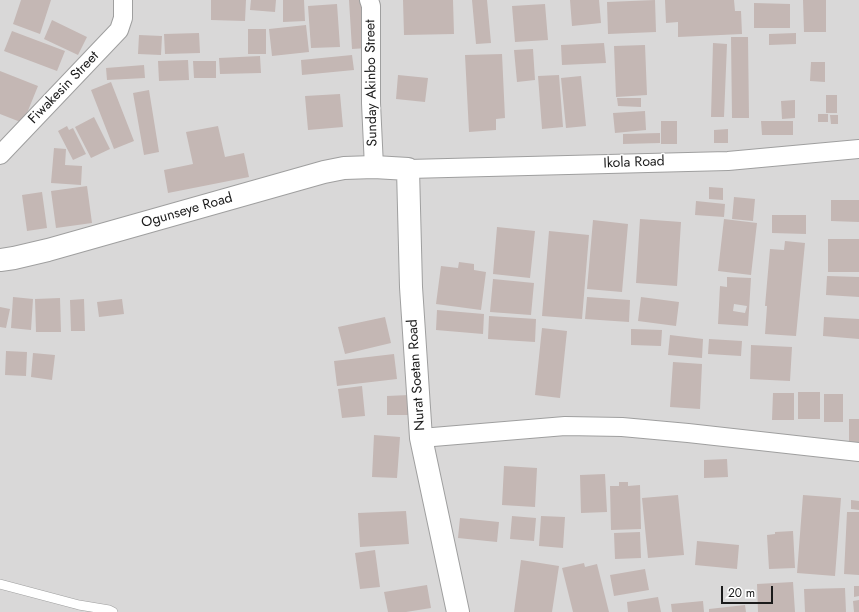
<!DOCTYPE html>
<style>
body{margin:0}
#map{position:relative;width:859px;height:612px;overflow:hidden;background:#ede6e0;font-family:Jost,sans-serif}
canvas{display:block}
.scale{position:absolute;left:721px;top:586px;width:52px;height:18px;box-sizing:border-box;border:2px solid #1b1b1b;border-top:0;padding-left:5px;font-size:12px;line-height:14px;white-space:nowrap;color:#1b1b1b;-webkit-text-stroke:3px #fff;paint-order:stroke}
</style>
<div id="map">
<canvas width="859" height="612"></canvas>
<div class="scale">20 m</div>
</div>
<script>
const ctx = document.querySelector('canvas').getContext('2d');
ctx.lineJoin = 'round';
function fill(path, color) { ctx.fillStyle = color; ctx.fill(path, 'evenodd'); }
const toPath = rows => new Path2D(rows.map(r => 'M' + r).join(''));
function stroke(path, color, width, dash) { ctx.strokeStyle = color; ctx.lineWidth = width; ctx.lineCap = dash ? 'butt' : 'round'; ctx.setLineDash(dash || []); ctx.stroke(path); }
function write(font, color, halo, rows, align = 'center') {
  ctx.font = font + ' Jost,sans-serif'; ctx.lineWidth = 3; ctx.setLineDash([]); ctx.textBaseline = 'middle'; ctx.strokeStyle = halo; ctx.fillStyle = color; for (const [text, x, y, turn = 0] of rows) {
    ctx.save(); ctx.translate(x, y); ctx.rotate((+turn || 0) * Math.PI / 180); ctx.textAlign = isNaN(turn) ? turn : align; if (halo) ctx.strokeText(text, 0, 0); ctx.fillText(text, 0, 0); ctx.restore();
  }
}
const residential = toPath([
 [0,0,859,0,859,612,0,612]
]);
const building = toPath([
 [21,0,51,0,40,34,13,24],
 [211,0,246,0,245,21,211,20],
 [251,0,276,0,275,12,250,10],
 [283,0,304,0,305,21,283,22],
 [349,0,365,0,368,48,352,49],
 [403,0,453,0,454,34,404,35],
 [472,0,487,0,491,43,476,44],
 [570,0,599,0,601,23,572,26],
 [655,0,656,32,608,34,607,2],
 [665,0,734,0,735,11,741,11,742,34,678,37,678,22,666,23],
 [803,0,826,0,826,32,804,32],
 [754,3,790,4,790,28,754,28],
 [337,4,340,47,311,48,308,6],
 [545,4,548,40,515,42,512,6],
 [52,20,87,37,78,55,44,39],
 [306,25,309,52,272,56,269,29],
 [248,29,266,29,266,54,248,54],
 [12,31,65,51,57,71,4,51],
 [199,33,200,53,165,54,164,34],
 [796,33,796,44,769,45,769,34],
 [139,35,162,36,161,55,138,54],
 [731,37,748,37,749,118,732,118],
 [604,43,606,63,562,65,561,45],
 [713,43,727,44,724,117,711,117],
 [645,45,647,95,616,97,614,46],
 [533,49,535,80,517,82,514,50],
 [502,54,505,118,496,119,496,130,469,132,465,55],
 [352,55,354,70,302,75,301,60],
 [260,56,261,73,220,74,219,58],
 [188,60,189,80,159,81,158,61],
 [193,61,216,61,216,78,194,78],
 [811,62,825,62,825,82,810,81],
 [144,65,145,78,107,80,106,68],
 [0,71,38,86,23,123,0,114],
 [398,75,428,78,425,102,396,99],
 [559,75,563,127,542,129,538,76],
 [581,76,586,126,566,128,561,78],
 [111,82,134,141,114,149,91,90],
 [149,90,159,152,144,155,133,93],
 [340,94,343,127,308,130,305,96],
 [826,95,837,95,837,113,826,113],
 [617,98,641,98,641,107,618,106],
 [795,100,795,118,782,119,781,101],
 [645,111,646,130,615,133,613,113],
 [818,114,828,114,828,122,818,122],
 [830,115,838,115,838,124,831,124],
 [94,117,110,149,91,158,75,127],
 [661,121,677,121,677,144,661,144],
 [761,121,793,121,793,135,762,135],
 [67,126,69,130,73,128,86,154,73,160,58,131],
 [218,126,225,157,244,153,249,177,168,193,164,170,193,164,186,132],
 [728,129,728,143,714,143,714,130],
 [660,133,660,143,623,144,623,134],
 [54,148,66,149,65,165,82,166,81,185,51,183],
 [87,186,92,223,56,228,51,191],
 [709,187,723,188,723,200,709,199],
 [42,192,47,228,27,231,22,195],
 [734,197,755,199,753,221,732,219],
 [831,200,859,200,859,222,831,221],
 [696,201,725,204,724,217,695,215],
 [772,215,806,215,806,234,772,233],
 [640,219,681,222,677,286,636,283],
 [724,219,757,223,751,275,718,271],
 [593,220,628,224,622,292,587,289],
 [497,227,535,231,530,278,493,274],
 [549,231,589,235,582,319,542,316],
 [828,239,859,239,859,272,828,272],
 [785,241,805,243,796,336,765,334,767,306,765,306,770,249,784,250],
 [459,262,474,264,474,270,486,272,481,310,436,304,441,266,458,268],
 [827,276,859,277,859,297,826,295],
 [727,277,751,278,748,326,718,324,720,286,727,287],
 [734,304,747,306,745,313,733,311],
 [493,279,534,283,531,315,490,312],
 [13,297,33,299,31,330,11,328],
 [587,297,630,300,629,322,585,319],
 [641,297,679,302,676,326,638,321],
 [60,298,61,332,36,332,35,299],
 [84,299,85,331,71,331,70,300],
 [122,299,124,314,99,317,97,302],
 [0,307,10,309,6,328,0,327],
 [437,310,484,314,483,334,436,330],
 [489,316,536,319,535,342,488,339],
 [385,317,391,343,345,354,338,327],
 [824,317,859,319,859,339,823,336],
 [542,328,567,331,560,398,535,395],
 [631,329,662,330,661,346,631,345],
 [670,335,703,339,702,358,668,355],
 [709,339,742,341,741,356,708,354],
 [751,345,792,347,790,381,750,379],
 [6,351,27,352,26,376,5,375],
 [33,353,55,355,52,380,31,377],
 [394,354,397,379,337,386,334,361],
 [673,362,702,364,700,409,670,407],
 [362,386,365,416,342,418,338,389],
 [798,392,820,392,820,419,798,419],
 [773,393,794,393,794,420,772,420],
 [824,394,843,394,843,422,824,422],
 [409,395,409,415,387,415,387,396],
 [849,419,859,419,859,447,849,447],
 [374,435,400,437,397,478,372,477],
 [727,459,728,477,704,478,704,460],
 [504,466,537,468,535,507,502,505],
 [605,474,607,512,581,513,580,475],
 [619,482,628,482,628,486,640,485,641,529,611,530,610,486,619,486],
 [678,495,684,555,648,558,642,498],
 [803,495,841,498,835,576,797,573],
 [851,500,859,501,859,510,851,509],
 [406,511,409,544,360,547,358,513],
 [847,512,859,512,859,575,844,574],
 [512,516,536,518,534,541,510,539],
 [541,516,565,517,563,548,539,546],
 [460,518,499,522,497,542,458,538],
 [793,531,795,568,769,569,767,535,775,534,775,532],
 [640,532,641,558,615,559,614,533],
 [697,541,739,545,737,569,695,565],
 [375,550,380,587,360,589,355,553],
 [521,560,559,566,552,612,514,612],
 [584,563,585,567,597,564,609,612,573,612,562,568],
 [645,569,649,590,614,596,610,575],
 [793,582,795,612,758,612,757,584],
 [427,585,431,608,406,612,388,612,384,592],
 [854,586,859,586,859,596,854,597],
 [845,588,846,612,805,612,804,589],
 [658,597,661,612,628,612,627,602],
 [859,600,859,612,854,612,853,601],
 [703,601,704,612,672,612,671,604],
 [745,605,746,612,709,612,709,609]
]);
const service = toPath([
 [0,584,79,605,109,610,113,612]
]);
const minor = toPath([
 [369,0,371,6,371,103,374,167],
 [0,155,119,30,123,18,123,0],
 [408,169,728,161,859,149],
 [421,438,565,426,622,427,688,433,859,452]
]);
const tertiary = toPath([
 [0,260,14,258,48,250,324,172,344,168,374,167,408,169,411,287,421,438,458,612]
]);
const streetNames = [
 ["Sunday Akinbo Street",372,83,-91],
 ["Fiwakesin Street",64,88,-46],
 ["Ikola Road",634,163,-2],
 ["Ogunseye Road",187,211,-16],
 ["Nurat Soetan Road",417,375,-94]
];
fill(residential, '#d9d8d8');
fill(building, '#c4b7b4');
stroke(service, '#9f9f9f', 10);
stroke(minor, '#9f9f9f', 20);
stroke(tertiary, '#9f9f9f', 24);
stroke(service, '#fff', 9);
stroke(minor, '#fff', 18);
stroke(tertiary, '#fff', 22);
write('14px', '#1b1b1b', '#fff', streetNames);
</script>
